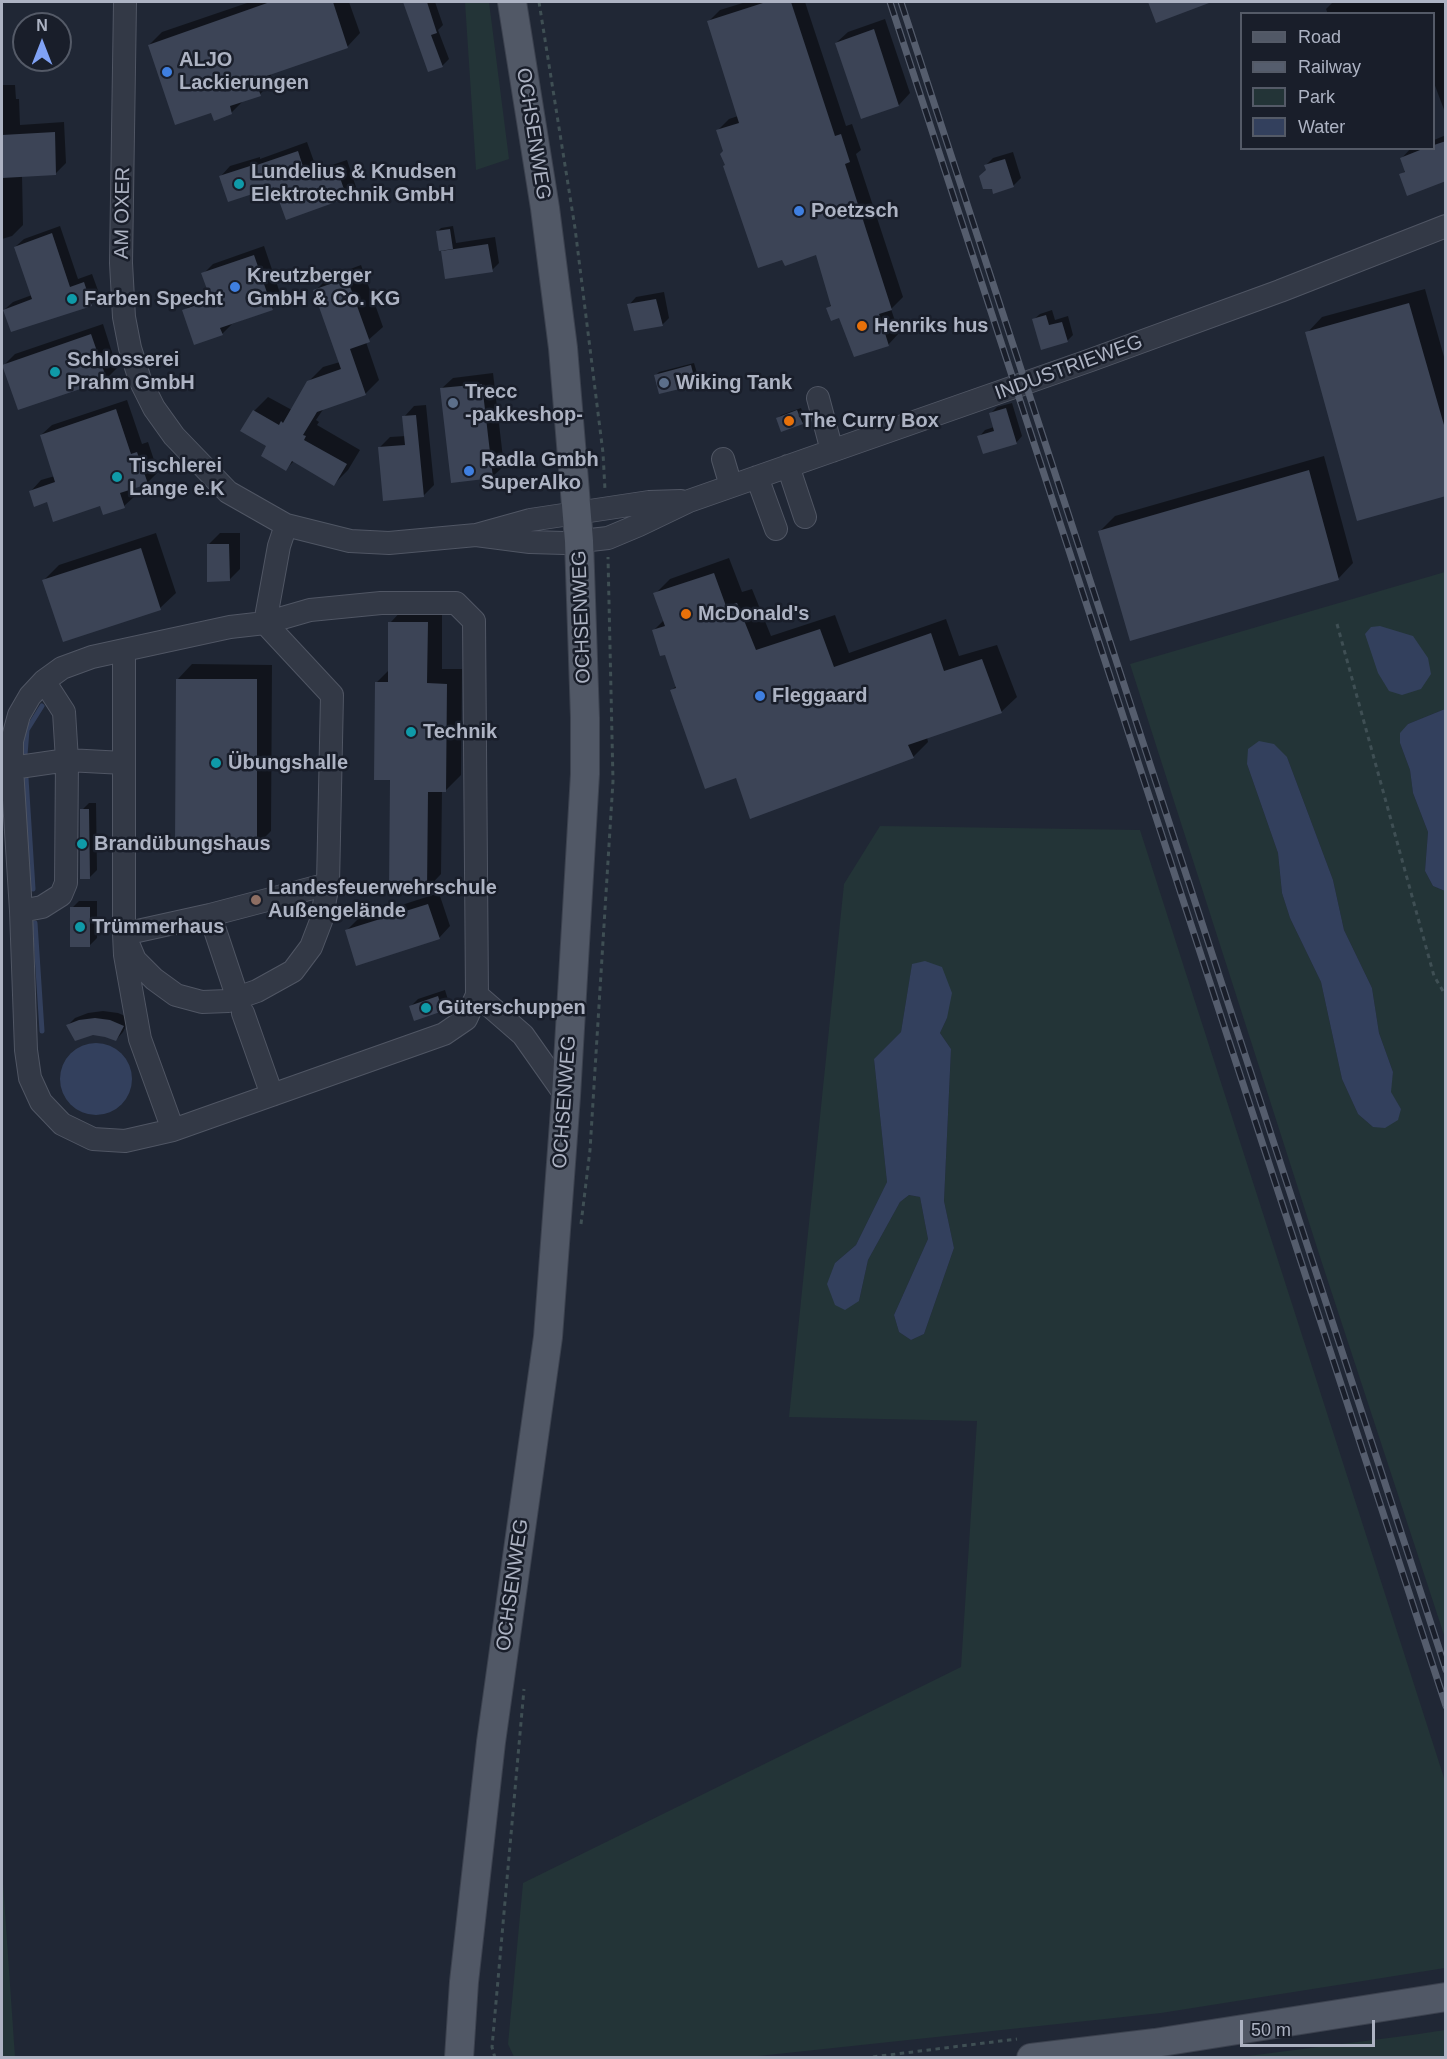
<!DOCTYPE html>
<meta charset="utf-8">
<style>
body{margin:0}
#map{position:relative;width:1447px;height:2059px;overflow:hidden;background:#202735;font-family:Arial,sans-serif}
canvas{display:block}
.frame{position:absolute;inset:0;border:3px solid #adb3c3;pointer-events:none}
.legend{position:absolute;left:1240px;top:12px;width:195px;height:138px;box-sizing:border-box;background:#191e2a;border:2px solid #545a67;margin:0;padding:8px 10px;list-style:none;font-size:18px;color:#adb3c3}
.legend li{display:flex;align-items:center;gap:12px;height:30px}
.legend b{width:30px;border:2px solid #545a67}
.north{position:absolute;left:12px;top:12px;width:60px;height:60px;box-sizing:border-box;background:#191e2a;border:2px solid #545a67;border-radius:50%;rotate:0deg;font-size:16px;font-weight:700;line-height:24px;text-align:center;color:#adb3c3}
.north::after{content:'';display:block;margin:auto;width:21px;height:27px;background:#80a2f5;clip-path:polygon(50% 0,100% 100%,50% 72%,0 100%)}
.scale{position:absolute;left:1240px;top:2020px;width:135px;height:27px;box-sizing:border-box;border:3px solid #adb3c3;border-top:0;padding-left:8px;font-size:18px;line-height:21px;white-space:nowrap;color:#adb3c3;-webkit-text-stroke:4px #191e2a;paint-order:stroke}
</style>
<div id="map">
<canvas width="1447" height="2059"></canvas>
<div class="frame"></div>
<ul class="legend">
<li><b style="height:8px;background:#515866"></b>Road</li>
<li><b style="height:8px;background:#555d6d"></b>Railway</li>
<li><b style="height:16px;background:#233437"></b>Park</li>
<li><b style="height:16px;background:#33405d"></b>Water</li>
</ul>
<div class="north">N</div>
<div class="scale">50 m</div>
</div>
<script>
const ctx = document.querySelector('canvas').getContext('2d');
ctx.lineJoin = 'round';
function fill(path, color) { ctx.fillStyle = color; ctx.fill(path, 'evenodd'); }
const toPath = rows => new Path2D(rows.map(r => 'M' + r).join(''));
function stroke(path, color, width, dash) { ctx.strokeStyle = color; ctx.lineWidth = width; ctx.lineCap = dash ? 'butt' : 'round'; ctx.setLineDash(dash || []); ctx.stroke(path); }
function write(font, color, halo, rows, align = 'center') {
  ctx.font = font + ' Arial,sans-serif'; ctx.lineWidth = 5; ctx.setLineDash([]); ctx.textBaseline = 'middle'; ctx.strokeStyle = halo; ctx.fillStyle = color; for (const [text, x, y, turn = 0] of rows) {
    ctx.save(); ctx.translate(x, y); ctx.rotate((+turn || 0) * Math.PI / 180); ctx.textAlign = isNaN(turn) ? turn : align; if (halo) ctx.strokeText(text, 0, 0); ctx.fillText(text, 0, 0); ctx.restore();
  }
}
const green = toPath([
 [465,2,489,2,509,159,476,170],
 [1445,572,1445,709,1408,724,1400,743,1410,770,1413,793,1428,832,1425,871,1433,886,1445,891,1445,1638,1322,1263,1130,664],
 [1287,757,1333,880,1344,930,1372,988,1379,1033,1393,1072,1390,1092,1401,1109,1373,1127,1358,1114,1342,1079,1321,982,1290,918,1282,893,1278,853,1247,764],
 [880,826,1140,830,1445,1781,1445,1968,1161,2013,749,2057,514,2057,508,2044,523,1883,961,1667,977,1421,789,1417,844,884],
 [912,965,947,1018,940,1033,951,1049,944,1201,954,1248,924,1334,911,1340,899,1332,894,1315,928,1239,920,1197,909,1195,900,1202,868,1260,859,1301,835,1263,856,1245,887,1182,874,1059,901,1032],
 [2,1868,15,2057,2,2057],
 [1445,2030,1445,2057,1240,2057,1412,2035]
]);
const water = toPath([
 [1380,626,1413,636,1428,658,1431,674,1421,689,1402,695,1389,691,1378,673,1365,634,1371,627],
 [1445,709,1445,891,1433,886,1425,871,1428,832,1413,793,1410,770,1400,743,1400,733,1408,724],
 [1259,741,1274,744,1287,757,1333,880,1344,930,1372,988,1379,1033,1393,1072,1391,1092,1401,1109,1398,1120,1385,1128,1373,1127,1358,1114,1342,1079,1321,982,1290,918,1282,893,1278,853,1247,764,1248,749],
 [925,961,942,967,952,993,947,1018,940,1033,951,1049,944,1201,954,1248,924,1334,911,1340,899,1332,894,1315,928,1239,920,1197,909,1195,900,1202,868,1260,859,1301,845,1310,835,1305,827,1284,835,1263,856,1245,887,1182,874,1059,901,1032,912,964],
 '60 1079a36 36 0 1 1 72 0a36 36 0 1 1-72 0Z'
]);
const shadow = toPath([
 [250,2,349,2,360,33,348,46,270,73,273,82,260,94,245,99,231,113,212,111,149,45,162,32],
 [405,2,435,2,443,25,438,30,449,59,442,66,429,70],
 [746,2,805,2,846,126,852,124,861,150,856,154,903,297,891,309,899,333,888,345,828,308,832,304,817,253,725,151,718,130,729,119,738,116,709,21,720,10],
 [1150,2,1208,2,1157,21],
 [1333,2,1446,2,1446,115,1434,83,1434,14,1328,14,1326,9],
 [885,19,910,93,899,105,861,117,836,43,848,32],
 [2,85,15,85,16,99,19,99,20,125,64,122,66,163,56,173,22,175,23,225,12,236,2,239],
 [1446,135,1446,179,1401,175,1406,170,1401,159,1411,148,1434,148,1434,140],
 [307,142,317,170,347,160,356,187,347,197,221,176,230,166,260,157,260,159],
 [1013,152,1021,178,1013,186,986,165,993,158],
 [60,226,78,279,92,274,100,296,91,304,4,310,13,302,32,295,15,247,24,239],
 [453,226,456,243,495,237,499,263,492,270,443,251,446,249,437,232,441,228],
 [264,246,282,299,272,309,232,324,222,334,184,311,194,301,210,295,203,274,213,264],
 [361,265,383,327,366,342,379,380,365,394,324,408,316,420,319,422,317,425,360,450,348,470,334,484,294,461,286,469,268,446,254,411,268,397,292,410,308,382,323,367,340,362,315,291,329,277],
 [1425,289,1446,364,1446,494,1307,333,1322,317],
 [664,292,669,318,662,325,629,305,636,297],
 [1052,310,1055,320,1068,316,1073,335,1067,341,1033,320,1040,314],
 [103,324,117,368,106,379,4,365,15,354],
 [694,363,699,380,696,383,656,375,659,372],
 [493,373,504,466,492,477,441,389,453,378],
 [127,400,142,444,148,442,158,472,147,483,132,488,135,496,124,506,48,500,31,491,41,480,55,476,41,435,52,425],
 [1012,403,1022,436,1016,443,979,437,985,430,994,427,990,414,997,407],
 [426,405,434,485,423,496,379,448,390,437,406,436,404,417,414,406],
 [801,408,805,419,802,423,778,418,781,415],
 [1324,456,1353,563,1338,579,1100,531,1115,516],
 [156,533,176,593,160,608,44,580,59,565],
 [220,533,240,533,240,569,229,580,208,545],
 [729,558,742,592,752,589,771,636,835,615,849,653,946,619,959,656,997,645,1017,697,1001,712,927,737,928,742,913,757,737,776,672,690,677,685,666,653,654,630,664,620,655,594,670,579],
 [405,607,442,608,442,669,462,669,461,775,446,790,442,790,441,874,426,890,392,779,376,683,389,670,390,623],
 [192,664,272,665,271,831,256,846,177,680],
 [89,803,96,803,97,870,89,878,82,810],
 [439,893,450,926,439,938,347,930,358,919],
 [79,901,97,901,97,938,90,945,72,908],
 [445,990,449,1003,442,1010,411,1006,418,999],
 [103,1011,118,1013,130,1018,123,1032,116,1040,68,1025,75,1018,88,1013]
]);
const stream = toPath([
 [25,755,27,730,42,706],
 [26,778,33,889],
 [35,923,42,1031]
]);
const building = toPath([
 [270,2,333,2,348,48,255,80,261,96,230,106,232,114,214,121,211,113,175,125,148,45],
 [403,2,427,2,437,33,431,35,443,67,428,72],
 [766,2,791,2,835,136,841,134,850,162,845,164,892,310,879,314,889,346,854,357,839,318,831,321,826,308,831,306,816,255,785,266,782,260,758,268,723,166,725,165,720,154,723,151,716,130,739,123,707,21],
 [1148,2,1208,2,1209,3,1156,23],
 [874,29,899,106,861,119,835,43],
 [55,132,56,175,2,178,2,135],
 [1446,141,1446,181,1407,196,1399,174,1405,172,1400,158,1425,148,1434,148,1434,145],
 [298,151,307,179,337,169,347,198,286,220,274,187,228,202,219,176,250,166,251,167],
 [1005,159,1014,187,993,194,992,189,983,189,979,176,986,170,984,165],
 [450,229,453,249,439,251,436,231],
 [52,233,70,287,84,282,92,306,11,332,3,310,32,299,14,247],
 [488,244,493,272,445,279,441,251],
 [254,255,273,310,220,328,223,335,194,345,182,310,211,300,201,273],
 [347,278,370,342,350,349,366,395,317,412,303,435,306,436,304,440,347,464,334,486,292,461,286,471,261,456,266,446,240,431,253,410,279,425,281,421,283,423,307,381,341,369,313,290],
 [656,299,663,326,634,331,627,304],
 [1409,303,1446,432,1446,496,1357,521,1305,332],
 [1046,315,1049,325,1062,322,1068,342,1041,350,1032,319],
 [91,334,107,380,18,410,2,365],
 [691,365,696,385,659,394,654,375],
 [482,384,493,478,451,483,440,388],
 [1006,408,1017,444,983,454,977,436,994,431,989,413],
 [116,409,131,454,137,452,148,484,120,493,125,508,103,515,100,506,53,522,47,502,34,507,29,491,55,482,40,435],
 [797,410,803,424,781,432,776,418],
 [416,415,424,497,383,501,378,447,405,445,402,416],
 [1309,470,1339,580,1130,641,1098,531],
 [207,544,229,544,230,581,207,582],
 [141,548,161,610,63,642,42,580],
 [714,573,726,606,737,603,756,650,820,629,834,667,931,633,944,671,982,659,1002,713,908,745,914,758,750,819,736,778,705,789,670,690,676,688,665,655,660,656,652,630,665,626,653,593],
 [388,622,428,622,427,683,447,684,446,792,428,792,427,891,389,891,390,780,374,780,375,682,388,682],
 [176,679,257,679,257,847,175,847],
 [80,809,89,809,90,879,80,879],
 [428,904,440,939,356,966,345,930],
 [70,907,90,907,90,947,70,947],
 [438,996,443,1011,414,1021,409,1006],
 [95,1018,110,1020,124,1026,116,1041,105,1037,93,1035,75,1041,66,1025,79,1020]
]);
const path = toPath([
 [539,2,575,228,603,453,605,490],
 [1337,624,1434,976,1446,996],
 [581,1224,590,1150,613,781,608,557],
 [495,2058,492,2047,524,1689],
 [864,2058,1017,2039]
]);
const minor = toPath([
 [125,2,121,263,124,317,130,348,140,380,154,408,174,436,228,492,286,525,350,541,389,543,476,535,530,520,649,502,681,501],
 [818,398,832,451],
 [723,459,731,486],
 [788,466,805,517],
 [757,477,776,529],
 [476,535,530,542,564,543,608,538,639,525,689,501,1091,360,1280,291,1446,226],
 [265,623,332,695,328,884,321,921,311,947,293,971,257,991,228,1001,202,1002,176,995,154,979,135,960,124,934,124,650,230,627,265,623],
 [124,650,92,657,62,668,44,681,30,696,19,715,12,741,12,768,21,911,26,1050,30,1078,41,1102,62,1124,93,1139,125,1141,173,1130,444,1034,466,1019,477,995,474,621,456,603,381,603,310,610,265,623,279,546,286,525],
 [12,768,67,760,124,763],
 [21,911,42,907,61,895,66,883,67,760,64,712,44,681],
 [210,915,235,990],
 [477,995,523,1035,566,1096],
 [243,1013,272,1095],
 [173,1130,140,1039,125,955,124,934,210,915,328,884]
]);
const major = toPath([
 [459,2058,464,1982,491,1742,548,1337,566,1096,585,774,585,718,579,541,563,348,545,208,512,2],
 [1031,2058,1155,2043,1446,1997]
]);
const rail = toPath([
 [890,2,1446,1706],
 [901,2,1446,1670]
]);
const markers = [
 [167,72,6,"#3f7fe0"],
 [239,184,6,"#0f9aa8"],
 [799,211,6,"#3f7fe0"],
 [235,287,6,"#3f7fe0"],
 [72,299,6,"#0f9aa8"],
 [862,326,6,"#e8710a"],
 [55,372,6,"#0f9aa8"],
 [664,383,6,"#5c6f8a"],
 [453,403,6,"#5c6f8a"],
 [789,421,6,"#e8710a"],
 [469,471,6,"#3f7fe0"],
 [117,477,6,"#0f9aa8"],
 [686,614,6,"#e8710a"],
 [760,696,6,"#3f7fe0"],
 [411,732,6,"#0f9aa8"],
 [216,763,6,"#0f9aa8"],
 [82,844,6,"#0f9aa8"],
 [256,900,6,"#8d6e63"],
 [80,927,6,"#0f9aa8"],
 [426,1008,6,"#0f9aa8"]
];
const poiNames = [
 ["ALJO",179,60],
 ["Lackierungen",179,83],
 ["Lundelius & Knudsen",251,172],
 ["Elektrotechnik GmbH",251,195],
 ["Poetzsch",811,211],
 ["Kreutzberger",247,276],
 ["GmbH & Co. KG",247,299],
 ["Farben Specht",84,299],
 ["Henriks hus",874,326],
 ["Schlosserei",67,360],
 ["Prahm GmbH",67,383],
 ["Wiking Tank",676,383],
 ["Trecc",465,392],
 ["-pakkeshop-",465,415],
 ["The Curry Box",801,421],
 ["Radla Gmbh",481,460],
 ["SuperAlko",481,483],
 ["Tischlerei",129,466],
 ["Lange e.K",129,489],
 ["McDonald's",698,614],
 ["Fleggaard",772,696],
 ["Technik",423,732],
 ["Übungshalle",228,763],
 ["Brandübungshaus",94,844],
 ["Landesfeuerwehrschule",268,888],
 ["Außengelände",268,911],
 ["Trümmerhaus",92,927],
 ["Güterschuppen",438,1008]
];
const streetNames = [
 ["OCHSENWEG",533,134,81],
 ["AM OXER",123,213,-89],
 ["INDUSTRIEWEG",1069,368,-20],
 ["OCHSENWEG",582,617,-92],
 ["OCHSENWEG",565,1102,-86],
 ["OCHSENWEG",513,1585,-82]
];
fill(green, '#233437');
fill(water, '#33405d');
fill(shadow, '#0007');
stroke(stream, '#33405d', 5);
fill(building, '#3c4456');
stroke(minor, '#505664', 24);
stroke(major, '#3c424f', 30);
stroke(path, '#3f4f54', 3, [4.5, 4.5]);
stroke(minor, '#333946', 22);
stroke(major, '#515866', 28);
stroke(rail, '#555d6d', 7);
stroke(rail, '#191e2a', 4.5, [14]);
for (const [x, y, r, color] of markers) { const dot = new Path2D(); dot.arc(x, y, r, 0, 2 * Math.PI); ctx.fillStyle = color; ctx.fill(dot); stroke(dot, '#191e2a', 2); }
write('bold 20px', '#adb3c3', '#191e2a', poiNames, 'left');
write('20px', '#adb3c3', '#191e2a', streetNames);
</script>
